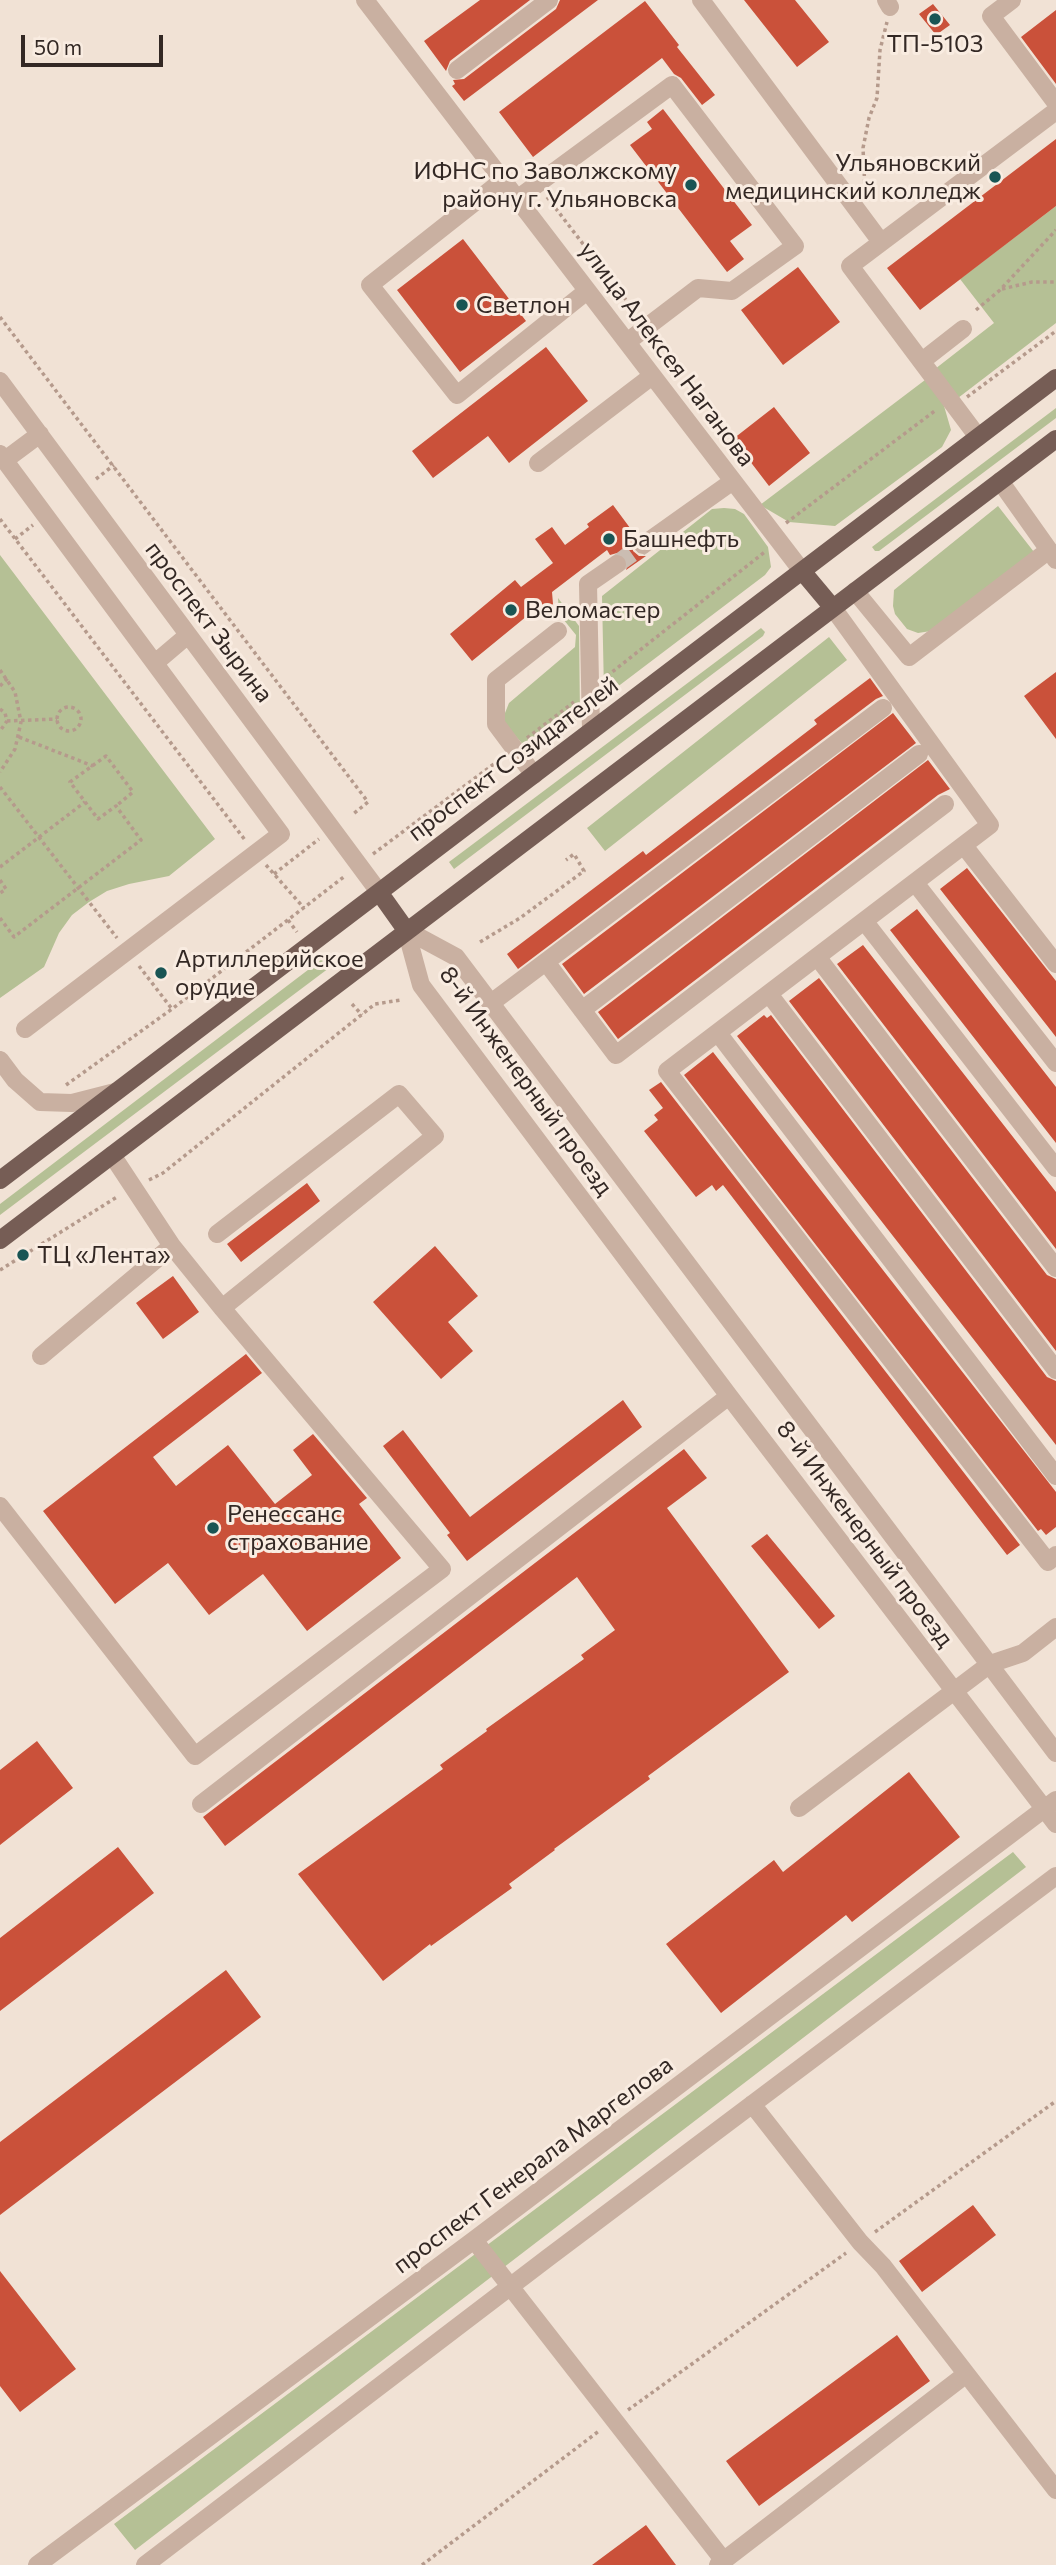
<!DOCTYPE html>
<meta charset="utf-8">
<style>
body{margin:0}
#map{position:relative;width:1056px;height:2565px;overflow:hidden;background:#f1e2d5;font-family:Commissioner,sans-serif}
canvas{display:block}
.scale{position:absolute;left:21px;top:35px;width:142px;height:32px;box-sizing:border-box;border:4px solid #332824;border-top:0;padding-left:9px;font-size:21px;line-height:24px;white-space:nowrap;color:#332824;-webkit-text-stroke:5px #f9ece1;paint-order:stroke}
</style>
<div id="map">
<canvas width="1056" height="2565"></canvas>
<div class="scale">50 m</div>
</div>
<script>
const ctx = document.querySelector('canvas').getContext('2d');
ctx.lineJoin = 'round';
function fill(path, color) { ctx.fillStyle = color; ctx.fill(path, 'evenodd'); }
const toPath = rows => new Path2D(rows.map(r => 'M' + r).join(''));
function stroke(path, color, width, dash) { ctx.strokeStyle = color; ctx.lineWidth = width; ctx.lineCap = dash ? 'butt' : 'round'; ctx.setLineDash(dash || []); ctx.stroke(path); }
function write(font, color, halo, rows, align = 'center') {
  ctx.font = font + ' Commissioner,sans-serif'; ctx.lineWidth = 6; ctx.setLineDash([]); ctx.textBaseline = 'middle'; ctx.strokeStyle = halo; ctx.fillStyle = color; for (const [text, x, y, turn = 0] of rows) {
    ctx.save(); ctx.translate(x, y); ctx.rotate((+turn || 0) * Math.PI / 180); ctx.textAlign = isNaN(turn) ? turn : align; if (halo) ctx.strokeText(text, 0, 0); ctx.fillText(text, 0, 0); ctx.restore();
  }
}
const green = toPath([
 [1056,206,1056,323,958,398,935,369,994,323,960,279],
 [925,380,942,399,951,430,942,447,835,526,789,522,760,505],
 [1056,408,1056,418,879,551,875,551,872,547],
 [998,506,1034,552,931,631,918,633,907,629,895,614,893,606,894,590],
 [724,508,735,509,744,514,768,547,771,567,765,575,608,694,604,692,602,596,712,509],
 [0,555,215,839,169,876,129,884,107,891,89,902,72,915,59,933,44,967,0,998],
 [558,598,579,626,580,716,543,747,536,750,526,748,505,724,505,713,509,703,575,647,576,635,559,614],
 [761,628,765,632,763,636,454,869,449,862],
 [829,637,847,660,605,851,587,828],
 [329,956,333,959,329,968,0,1215,0,1204,325,957],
 [1013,1852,1026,1867,135,2550,114,2524]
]);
const building = toPath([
 [480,0,530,0,450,61,446,71,424,41],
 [560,0,598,0,464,101,452,86,455,84,453,80,464,79,556,9],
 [744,0,795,0,829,42,797,67],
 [645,1,679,45,677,47,715,95,702,105,681,78,674,74,662,58,533,157,499,112],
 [933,4,950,25,936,35,919,14],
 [1056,10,1056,84,1021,37],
 [663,109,752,225,730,241,744,259,727,272,630,145,652,129,647,122],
 [1056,139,1056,206,920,310,887,268],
 [463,239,526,321,460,372,397,290],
 [798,267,840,322,783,365,741,310],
 [546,347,588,401,509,463,488,436,433,478,412,451],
 [774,407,810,453,769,486,733,439],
 [613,505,636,536,632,541,633,551,639,556,646,556,626,570,628,564,626,557,617,553,610,555,607,550,552,592,553,604,546,610,538,607,472,661,450,634,515,580,521,587,553,563,535,539,552,527,565,545,589,527,587,524],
 [1056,672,1056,739,1024,696],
 [870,678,883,696,876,699,518,969,507,954,643,851,646,855,817,724,814,720],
 [893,713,916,743,584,994,562,964],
 [928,760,950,789,938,795,618,1039,598,1012],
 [967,868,1056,981,1056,1037,940,889],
 [917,909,1056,1087,1056,1143,890,930],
 [863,945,1056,1192,1056,1249,837,964],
 [819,978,1047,1275,1056,1279,1056,1351,789,1001],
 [764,1015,767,1018,771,1015,1047,1377,1056,1381,1056,1445,737,1036],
 [713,1052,1056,1492,1056,1527,1046,1535,1041,1529,1038,1531,684,1075],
 [661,1082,1020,1545,1007,1555,723,1185,716,1191,712,1185,696,1197,644,1131,658,1120,654,1115,663,1108,649,1090],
 [307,1183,320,1201,241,1262,227,1244],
 [435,1246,478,1296,448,1322,473,1351,441,1379,373,1302],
 [173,1276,199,1312,163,1339,136,1303],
 [246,1354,262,1373,153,1457,176,1486,228,1445,275,1504,312,1475,293,1450,313,1434,367,1498,359,1504,401,1558,307,1631,263,1574,209,1615,168,1563,115,1604,43,1511],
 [623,1400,642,1427,467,1561,447,1535,450,1533,383,1446,403,1430,470,1517],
 [684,1449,707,1478,667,1508,789,1672,648,1776,650,1779,554,1849,555,1850,509,1884,512,1888,431,1946,430,1944,383,1981,298,1874,443,1769,440,1765,487,1731,486,1729,584,1659,581,1655,615,1630,577,1577,225,1846,203,1817],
 [767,1534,835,1616,819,1629,751,1546],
 [37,1741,73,1788,0,1845,0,1770],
 [909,1772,960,1837,852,1922,846,1915,721,2013,666,1944,774,1860,783,1872],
 [118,1847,154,1893,0,2011,0,1938],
 [226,1970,261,2017,0,2215,0,2142],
 [973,2205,996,2235,922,2292,899,2261],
 [0,2271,76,2369,20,2412,0,2386],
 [897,2335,930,2381,759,2506,726,2461],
 [646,2525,676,2565,592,2565]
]);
const minorTunnel = toPath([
 [617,564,643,545]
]);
const path = toPath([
 [865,190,863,148,869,118,877,98,880,50,887,22],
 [547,197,636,313],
 [1002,289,1032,282,1056,282],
 [976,310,1000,290,1056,230],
 [0,317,368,802,352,815],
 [967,397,1056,331],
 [96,479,114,465],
 [0,519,245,840],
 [786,523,936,410],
 [15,539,33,525],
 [0,670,15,692,21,722,15,749,0,772],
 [607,676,766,551],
 [0,686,8,678],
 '57 719a12 12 0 1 1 24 0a12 12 0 1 1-24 0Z',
 [0,709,5,713,7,721,0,731],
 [7,721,57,719],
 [19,737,93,766],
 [527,738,574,702],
 [0,787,117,938],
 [437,807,446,818],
 [373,854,502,758],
 [266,865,304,908],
 [0,867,85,802],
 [274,874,319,839],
 [0,880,6,889,0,893],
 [0,918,14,937,141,840,116,806,98,819,70,782,106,756,133,792,116,806],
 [288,920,297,932],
 [480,942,520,918,584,871,574,854,566,860],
 [139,966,172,1009],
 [352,1004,362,1015],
 [66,1085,172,1009,345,876],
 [149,1180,163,1173,375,1004,401,1000],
 [0,1270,117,1197],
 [875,2232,1056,2101],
 [628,2410,846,2253],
 [422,2565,599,2431]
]);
const minor = toPath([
 [365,0,802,571],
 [701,0,881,242],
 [886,0,890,7],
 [1012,0,991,16,1056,103],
 [457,70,549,0],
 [503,180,370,285,457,395,587,291],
 [517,199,672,85,795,246,732,291,698,288,627,342],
 [922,361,963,329],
 [0,381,379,892],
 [978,437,850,266,1056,111],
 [0,454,281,834,25,1029],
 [5,460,40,434],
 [538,463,652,376],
 [1000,481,1056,560],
 [643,545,733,481],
 [855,591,909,657,1049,550],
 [833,608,990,825,667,1071,1048,1562,1056,1555],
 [155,663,188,635],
 [591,731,588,584,617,564],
 [534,775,496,724,496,680,558,631],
 [965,847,1056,964],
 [916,884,1056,1063],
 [865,922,1056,1168],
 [406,930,421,985,729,1396,1056,1824],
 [406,930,456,957,1056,1753],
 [818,958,1056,1268],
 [546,962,616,1055,945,804],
 [769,994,1056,1370],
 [491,1003,883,708],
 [582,1010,919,754],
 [718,1033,1056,1476],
 [0,1060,15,1080,40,1102,72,1103,115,1092],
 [217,1234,399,1094,435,1136,222,1308],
 [41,1356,172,1246],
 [0,1506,195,1756,442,1569,222,1308,172,1246,112,1155],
 [201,1804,729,1396],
 [799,1808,990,1664,1023,1653,1056,1627],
 [752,2104,860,2242,883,2266,1056,2490],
 [474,2240,724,2561],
 [37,2565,474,2240,1056,1800],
 [145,2565,549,2257,1056,1876],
 [718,2565,965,2375]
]);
const major = toPath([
 [802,571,833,608],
 [379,892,406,930],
 [0,1180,1056,378],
 [0,1240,1056,439]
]);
const markers = [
 [935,19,7,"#195554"],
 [995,177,7,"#195554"],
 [691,185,7,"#195554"],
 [462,305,7,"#195554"],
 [609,539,7,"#195554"],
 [511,610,7,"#195554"],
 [161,973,7,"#195554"],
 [23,1255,7,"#195554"],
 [213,1528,7,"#195554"]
];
const poiNames = [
 ["ТП-5103",935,44,"center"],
 ["Ульяновский",981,163,"right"],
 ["медицинский колледж",981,191,"right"],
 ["ИФНС по Заволжскому",677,171,"right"],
 ["району г. Ульяновска",677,199,"right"],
 ["Светлон",476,305],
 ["Башнефть",623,539],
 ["Веломастер",525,610],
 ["Артиллерийское",175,959],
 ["орудие",175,987],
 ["ТЦ «Лента»",37,1255],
 ["Ренессанс",227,1514],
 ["страхование",227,1542]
];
const streetNames = [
 ["улица Алексея Наганова",667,354,53],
 ["проспект Зырина",209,622,53],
 ["проспект Созидателей",513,759,-37],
 ["8-й Инженерный проезд",526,1081,54],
 ["8-й Инженерный проезд",865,1534,53],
 ["проспект Генерала Маргелова",533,2165,-37]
];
fill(green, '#b5c095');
fill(building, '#ca513a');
stroke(minorTunnel, '#cbbdb2', 18, [18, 9]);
stroke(path, '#b59a8c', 3.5, [3.5, 3.5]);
stroke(minor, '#c9b0a1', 18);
stroke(major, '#765d55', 18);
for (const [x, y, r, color] of markers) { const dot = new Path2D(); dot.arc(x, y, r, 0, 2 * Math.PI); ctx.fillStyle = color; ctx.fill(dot); stroke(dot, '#f9ece1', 2.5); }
write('24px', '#332824', '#f9ece1', poiNames, 'left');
write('24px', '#332824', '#f9ece1', streetNames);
</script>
